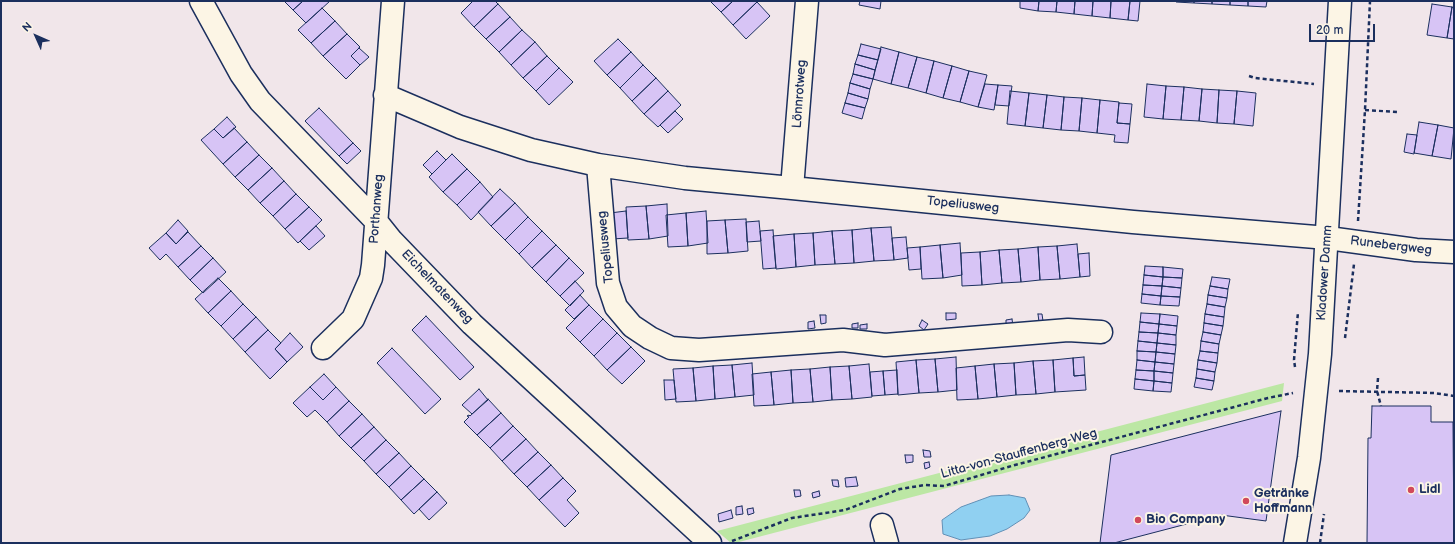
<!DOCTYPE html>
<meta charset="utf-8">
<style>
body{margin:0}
#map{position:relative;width:1455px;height:544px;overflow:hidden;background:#f1e6ea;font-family:"Balsamiq Sans",sans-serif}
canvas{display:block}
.frame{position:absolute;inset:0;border:2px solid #1b2f5e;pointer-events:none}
.north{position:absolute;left:16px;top:16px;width:40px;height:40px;-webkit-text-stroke:3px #fcf5e5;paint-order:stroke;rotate:315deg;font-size:11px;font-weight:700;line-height:16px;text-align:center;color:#1b2f5e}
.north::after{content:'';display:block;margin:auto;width:14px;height:18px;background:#1b2f5e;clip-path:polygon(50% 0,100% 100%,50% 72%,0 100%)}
.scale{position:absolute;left:1309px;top:24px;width:66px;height:18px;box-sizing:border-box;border:2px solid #1b2f5e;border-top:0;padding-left:5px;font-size:12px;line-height:14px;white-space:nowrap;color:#1b2f5e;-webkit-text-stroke:3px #fcf5e5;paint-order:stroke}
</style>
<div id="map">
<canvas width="1455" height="544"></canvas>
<div class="frame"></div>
<div class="north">N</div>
<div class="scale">20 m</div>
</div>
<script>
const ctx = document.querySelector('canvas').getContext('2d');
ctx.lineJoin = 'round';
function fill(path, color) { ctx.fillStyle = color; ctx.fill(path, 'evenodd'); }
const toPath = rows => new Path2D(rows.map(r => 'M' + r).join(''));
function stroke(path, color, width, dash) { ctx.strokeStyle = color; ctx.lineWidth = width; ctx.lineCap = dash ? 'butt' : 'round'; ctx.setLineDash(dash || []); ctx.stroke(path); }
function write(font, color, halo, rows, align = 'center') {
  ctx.font = font + ' "Balsamiq Sans",sans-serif'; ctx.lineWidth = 4; ctx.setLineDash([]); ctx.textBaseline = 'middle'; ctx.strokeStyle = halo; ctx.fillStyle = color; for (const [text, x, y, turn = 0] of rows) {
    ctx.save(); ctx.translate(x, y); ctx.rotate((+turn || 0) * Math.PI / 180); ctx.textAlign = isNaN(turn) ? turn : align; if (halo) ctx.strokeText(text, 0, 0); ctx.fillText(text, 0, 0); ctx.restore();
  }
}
const green = toPath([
 [1284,383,1282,401,735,543,731,543,717,531]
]);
const water = toPath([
 [1009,495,1025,498,1030,510,1024,518,1007,529,990,536,961,540,943,534,942,520,961,507,991,496,1009,495]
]);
const building = toPath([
 [284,1,303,1,293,10,284,1],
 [303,1,330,1,306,23,293,10,303,1],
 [473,1,495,1,498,4,474,27,461,13,473,1],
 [710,1,733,1,721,12,710,1],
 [733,1,755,1,757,2,733,25,721,12,733,1],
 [860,1,881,1,880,9,859,5,860,1],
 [1020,1,1039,1,1038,11,1020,8,1020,1],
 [1039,1,1057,1,1056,12,1038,11,1039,1],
 [1057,1,1075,1,1074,14,1056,12,1057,1],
 [1075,1,1093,1,1092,16,1074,14,1075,1],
 [1093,1,1111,1,1110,18,1092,16,1093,1],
 [1111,1,1130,1,1128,20,1110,18,1111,1],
 [1130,1,1140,1,1138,21,1128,20,1130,1],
 [1176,1,1194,1,1194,3,1176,2,1176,1],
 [1194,1,1212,1,1212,4,1194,3,1194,1],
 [1212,1,1230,1,1230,5,1212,4,1212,1],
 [1230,1,1248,1,1248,6,1230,5,1230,1],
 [1248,1,1267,1,1266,7,1248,6,1248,1],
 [757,2,770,16,746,39,733,25,757,2],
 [498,4,510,17,486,39,474,27,498,4],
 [1432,4,1452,7,1447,38,1427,35,1432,4],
 [1452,7,1454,8,1454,39,1447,38,1452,7],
 [322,8,335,21,311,43,298,30,322,8],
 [510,17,522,30,499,52,486,39,510,17],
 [335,21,347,34,323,56,311,43,335,21],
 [522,30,535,42,511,65,499,52,522,30],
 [347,34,360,47,351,56,360,65,346,79,323,56,347,34],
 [618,39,631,52,607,75,594,61,618,39],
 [535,42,547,56,523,78,511,65,535,42],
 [861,44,881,49,878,60,858,55,861,44],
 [881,47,899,52,891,84,873,79,881,47],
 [359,48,369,57,360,65,351,56,359,48],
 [631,52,643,65,620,88,607,75,631,52],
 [899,52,917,57,908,88,891,84,899,52],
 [858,55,878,60,875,70,855,64,858,55],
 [547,56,559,68,536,91,523,78,547,56],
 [917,57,934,61,926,93,908,88,917,57],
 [934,61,952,66,943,98,926,93,934,61],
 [855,64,875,70,873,79,853,74,855,64],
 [643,65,656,78,632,101,620,88,643,65],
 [952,66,969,71,960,102,943,98,952,66],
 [559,68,573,82,549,105,536,91,559,68],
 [969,71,987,75,978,107,960,102,969,71],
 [853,74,873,79,870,89,850,83,853,74],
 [656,78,668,91,644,114,632,101,656,78],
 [850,83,870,89,868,99,848,93,850,83],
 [985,84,998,85,994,110,978,107,985,84],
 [1147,84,1166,86,1163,119,1144,117,1147,84],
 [998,85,1012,86,1009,106,995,105,998,85],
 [1166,86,1184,87,1181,120,1163,119,1166,86],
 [1184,87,1202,89,1199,121,1181,120,1184,87],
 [1202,89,1219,90,1217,123,1199,121,1202,89],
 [1219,90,1237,91,1234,124,1217,123,1219,90],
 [668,91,681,105,658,127,644,114,668,91],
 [1010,91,1029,93,1025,126,1007,124,1010,91],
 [1237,91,1256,93,1253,126,1234,124,1237,91],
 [848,93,868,99,865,108,845,103,848,93],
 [1029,93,1047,95,1043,128,1025,126,1029,93],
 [1047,95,1064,97,1061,130,1043,128,1047,95],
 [1064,97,1082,98,1079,131,1061,130,1064,97],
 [1082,98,1100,100,1097,133,1079,131,1082,98],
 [1100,100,1119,102,1117,123,1130,124,1128,143,1114,142,1115,135,1097,133,1100,100],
 [845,103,865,108,862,119,842,113,845,103],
 [1119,103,1132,104,1130,124,1117,123,1119,103],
 [319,108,353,143,339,156,305,121,319,108],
 [675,111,683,119,668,133,660,125,675,111],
 [227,117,236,127,223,138,214,129,227,117],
 [1419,122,1438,125,1432,156,1414,153,1419,122],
 [1438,125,1454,128,1451,159,1432,156,1438,125],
 [234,128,247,142,223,164,201,140,214,129,223,138,234,128],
 [1407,134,1417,135,1414,154,1404,152,1407,134],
 [247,142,259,155,235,177,223,164,247,142],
 [353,143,361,151,347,164,339,156,353,143],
 [437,151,446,160,432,174,423,165,437,151],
 [452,154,467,169,443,192,429,177,452,154],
 [259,155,272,168,248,190,235,177,259,155],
 [272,168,284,181,260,203,248,190,272,168],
 [467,169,480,182,457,205,443,192,467,169],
 [284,181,296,194,273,216,260,203,284,181],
 [480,182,493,197,471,220,457,205,480,182],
 [500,189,515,203,491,226,478,212,500,189],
 [296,194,309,207,285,229,273,216,296,194],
 [515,203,528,217,505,240,491,226,515,203],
 [667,204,668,236,649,239,646,206,667,204],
 [646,206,649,239,628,240,626,207,646,206],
 [309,207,322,220,298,243,285,229,309,207],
 [626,211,628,238,612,239,610,213,626,211],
 [706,211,708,243,688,246,686,213,706,211],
 [686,213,688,246,668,247,666,215,686,213],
 [528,217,542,231,519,254,505,240,528,217],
 [746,219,748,251,728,253,725,220,746,219],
 [178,220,188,231,176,244,166,233,178,220],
 [725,220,728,253,707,254,707,221,725,220],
 [759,221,761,241,747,242,746,222,759,221],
 [316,226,325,236,309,250,300,241,316,226],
 [891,227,894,260,874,261,871,228,891,227],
 [871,228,874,261,854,263,852,230,871,228],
 [773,230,776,268,763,269,760,231,773,230],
 [852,230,854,263,835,264,832,231,852,230],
 [542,231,556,245,532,268,519,254,542,231],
 [832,231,835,264,815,265,813,233,832,231],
 [188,232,201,246,178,267,166,254,160,260,149,248,166,233,176,244,188,232],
 [813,233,815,265,796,267,794,234,813,233],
 [794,234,796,267,776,269,773,236,794,234],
 [906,237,908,258,894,260,892,238,906,237],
 [960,243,962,275,943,278,940,245,960,243],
 [1077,244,1080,277,1060,279,1057,246,1077,244],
 [556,245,569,258,546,282,532,268,556,245],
 [940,245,943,278,922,279,920,247,940,245],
 [201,246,213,258,190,280,178,267,201,246],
 [1057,246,1060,279,1040,280,1038,247,1057,246],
 [920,247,921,269,909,270,907,248,920,247],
 [1038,247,1040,280,1021,282,1018,249,1038,247],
 [1018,249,1021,282,1002,283,999,250,1018,249],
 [999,250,1002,283,982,285,980,252,999,250],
 [980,252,982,285,962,286,961,253,980,252],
 [1089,253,1090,276,1080,277,1078,254,1089,253],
 [213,258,226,272,203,293,190,280,213,258],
 [569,258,584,273,560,296,546,282,569,258],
 [1145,266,1163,267,1163,277,1144,275,1145,266],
 [1163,267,1183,269,1182,278,1163,277,1163,267],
 [1144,275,1163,277,1162,286,1143,285,1144,275],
 [1163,277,1182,278,1181,288,1162,286,1163,277],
 [1212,277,1230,279,1228,289,1210,286,1212,277],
 [218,278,231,291,208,313,195,299,218,278],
 [575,281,584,291,570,306,560,296,575,281],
 [1143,285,1162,286,1161,296,1142,294,1143,285],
 [1162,286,1181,288,1180,297,1161,296,1162,286],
 [1210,286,1228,289,1227,298,1208,295,1210,286],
 [231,291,243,304,221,326,208,313,231,291],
 [1142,294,1161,296,1160,305,1141,303,1142,294],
 [580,295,589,305,574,319,565,310,580,295],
 [1208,295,1227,298,1225,307,1207,304,1208,295],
 [1161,296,1180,297,1179,306,1160,305,1161,296],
 [243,304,256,317,233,339,221,326,243,304],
 [1207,304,1225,307,1224,317,1205,314,1207,304],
 [589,305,603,319,580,342,566,328,589,305],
 [946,313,956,313,956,319,946,320,946,313],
 [1141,313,1160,314,1159,324,1140,322,1141,313],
 [1038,314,1042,314,1043,321,1039,322,1038,314],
 [1160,314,1178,316,1177,326,1159,324,1160,314],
 [1205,314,1224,317,1223,326,1204,323,1205,314],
 [820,315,826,315,826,323,821,324,820,315],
 [426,316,474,367,460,380,412,330,426,316],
 [256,317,268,330,245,352,233,339,256,317],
 [603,319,617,333,594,356,580,342,603,319],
 [1012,319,1013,326,1006,327,1006,320,1012,319],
 [922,320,928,324,924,330,919,326,922,320],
 [814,321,815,328,808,329,808,322,814,321],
 [1140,322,1159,324,1158,333,1139,332,1140,322],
 [858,323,858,328,852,328,852,324,858,323],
 [1204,323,1223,326,1221,335,1203,332,1204,323],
 [867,324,867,329,860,329,860,325,867,324],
 [1159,324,1177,326,1176,335,1158,333,1159,324],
 [268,330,281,343,275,349,287,362,270,379,245,352,268,330],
 [1139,332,1158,333,1157,343,1138,341,1139,332],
 [1203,332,1221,335,1219,344,1201,341,1203,332],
 [290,333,303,347,287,362,275,349,290,333],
 [617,333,631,347,607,370,594,356,617,333],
 [1158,333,1176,335,1176,345,1157,343,1158,333],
 [1138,341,1157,343,1156,352,1137,351,1138,341],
 [1201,341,1219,344,1218,353,1200,351,1201,341],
 [1157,343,1176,345,1175,354,1156,352,1157,343],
 [631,347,645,361,622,384,607,370,631,347],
 [392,348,441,399,425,414,377,363,392,348],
 [1137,351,1156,352,1155,362,1137,360,1137,351],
 [1200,351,1218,353,1217,363,1198,360,1200,351],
 [1156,352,1175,354,1174,364,1155,362,1156,352],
 [956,357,957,390,938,392,935,359,956,357],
 [1084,357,1085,375,1074,376,1073,358,1084,357],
 [1073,358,1074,376,1085,375,1086,390,1055,392,1053,360,1073,358],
 [935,359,938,392,919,393,916,360,935,359],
 [916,360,919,393,898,395,896,362,916,360],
 [1053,360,1055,392,1036,394,1033,361,1053,360],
 [1137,360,1155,362,1154,371,1136,370,1137,360],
 [1198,360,1217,363,1215,372,1197,369,1198,360],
 [1033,361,1036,394,1016,395,1014,363,1033,361],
 [1155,362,1174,364,1173,373,1154,371,1155,362],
 [752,363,754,395,735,397,732,365,752,363],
 [1014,363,1016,395,997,397,994,364,1014,363],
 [869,364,872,397,852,399,849,366,869,364],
 [994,364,997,397,978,399,975,366,994,364],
 [732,365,735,397,715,399,713,366,732,365],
 [713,366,715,399,696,401,693,368,713,366],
 [849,366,852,399,832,400,830,367,849,366],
 [975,366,978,399,957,400,956,368,975,366],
 [830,367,832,400,813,402,810,369,830,367],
 [693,368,696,401,676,402,673,369,693,368],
 [810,369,813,402,793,403,791,370,810,369],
 [1197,369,1215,372,1214,381,1196,378,1197,369],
 [791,370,793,403,774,405,771,372,791,370],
 [897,370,898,394,885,395,883,371,897,370],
 [1136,370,1154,371,1154,381,1135,379,1136,370],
 [883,371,885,395,872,396,870,372,883,371],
 [1154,371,1173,373,1172,383,1154,381,1154,371],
 [771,372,774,405,754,406,752,374,771,372],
 [324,374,336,387,323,400,310,387,324,374],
 [1196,378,1214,381,1212,390,1194,387,1196,378],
 [1135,379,1154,381,1153,391,1134,389,1135,379],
 [664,380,674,380,676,399,665,400,664,380],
 [1154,381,1172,383,1171,392,1153,391,1154,381],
 [310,387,323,400,336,387,349,401,327,422,315,410,307,417,293,403,310,387],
 [479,389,488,400,472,414,462,405,479,389],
 [488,399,501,413,477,435,464,422,469,417,467,416,469,415,470,416,488,399],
 [349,401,362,414,339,436,327,422,349,401],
 [1372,406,1431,406,1431,422,1453,422,1454,543,1367,543,1368,438,1371,438,1372,406],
 [1281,411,1266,521,1221,515,1114,543,1100,543,1111,455,1281,411],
 [501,413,513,426,490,448,477,435,501,413],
 [362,414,374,427,351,448,339,436,362,414],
 [513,426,526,439,502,461,490,448,513,426],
 [374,427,386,440,364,461,351,448,374,427],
 [526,439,538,452,514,474,502,461,526,439],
 [386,440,399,453,376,474,364,461,386,440],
 [923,450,930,451,931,457,924,457,923,450],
 [538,452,551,465,527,487,514,474,538,452],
 [399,453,411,466,389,487,376,474,399,453],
 [905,455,913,455,913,462,906,463,905,455],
 [929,462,930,467,925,469,924,463,929,462],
 [551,465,563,478,539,500,527,487,551,465],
 [411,466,424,479,401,500,389,487,411,466],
 [856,477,858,486,846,487,845,478,856,477],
 [563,478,576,491,567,500,579,513,565,527,539,500,563,478],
 [424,479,437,492,414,514,401,500,424,479],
 [832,480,838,480,839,487,833,486,832,480],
 [794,490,800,490,801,496,795,497,794,490],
 [819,491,820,496,813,498,812,493,819,491],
 [437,492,447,503,429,520,419,509,437,492],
 [742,506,743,514,736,515,736,507,742,506],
 [753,508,754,513,748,515,747,509,753,508],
 [731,510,733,518,719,522,718,514,731,510]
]);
const path = toPath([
 [1249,76,1255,78,1314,84],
 [1365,110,1397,112],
 [1358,221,1365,110,1370,1],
 [1345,338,1354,264],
 [1295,367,1294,360,1298,312],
 [1378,378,1377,391,1381,406],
 [1339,391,1434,393,1454,396],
 [732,541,792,518,845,510,900,489,925,485,944,486,1015,465,1268,398,1293,393],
 [1320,543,1324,514]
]);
const minor = toPath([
 [201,1,241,74,260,101,376,221,392,241,472,324,710,543],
 [385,95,460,127,531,150,598,165,685,178,792,188,1133,222,1328,238,1416,250,1454,252],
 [598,165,608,283,616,307,632,326,650,338,671,348,699,350,843,340,885,345,1068,330,1101,332],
 [792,188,807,1],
 [323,348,353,319,371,278,373,265,393,1],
 [882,525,887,543]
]);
const major = toPath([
 [1295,543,1309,458,1320,354,1340,1]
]);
const markers = [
 [1411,490,4,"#d1495b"],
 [1246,501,4,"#d1495b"],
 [1138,520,4,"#d1495b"]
];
const streetNames = [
 ["Lönnrotweg",800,94,-86],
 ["Topeliusweg",963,205,6],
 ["Porthanweg",377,209,-86],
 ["Runebergweg",1391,246,7],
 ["Topeliusweg",606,247,-96],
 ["Kladower Damm",1325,273,-86],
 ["Eichelmatenweg",437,287,46],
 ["Litta-von-Stauffenberg-Weg",1019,454,-15]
];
const poiNames = [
 ["Lidl",1419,490],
 ["Getränke",1254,494],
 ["Hoffmann",1254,509],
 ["Bio Company",1146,520]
];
fill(green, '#bce7a4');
fill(water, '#90d0f1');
stroke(water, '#6190b6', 1);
fill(building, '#d7c4f5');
stroke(building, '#1b2f5e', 1);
stroke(minor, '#1b2f5e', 25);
stroke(major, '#1b2f5e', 25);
stroke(path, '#1b2f5e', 2.5, [4, 3]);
stroke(minor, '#fcf5e5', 22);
stroke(major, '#fcf5e5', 22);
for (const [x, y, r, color] of markers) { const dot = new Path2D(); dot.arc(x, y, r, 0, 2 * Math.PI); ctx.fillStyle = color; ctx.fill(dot); stroke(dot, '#fcf5e5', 1.5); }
write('13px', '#1b2f5e', '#fcf5e5', streetNames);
write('bold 13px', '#1b2f5e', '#fcf5e5', poiNames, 'left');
</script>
